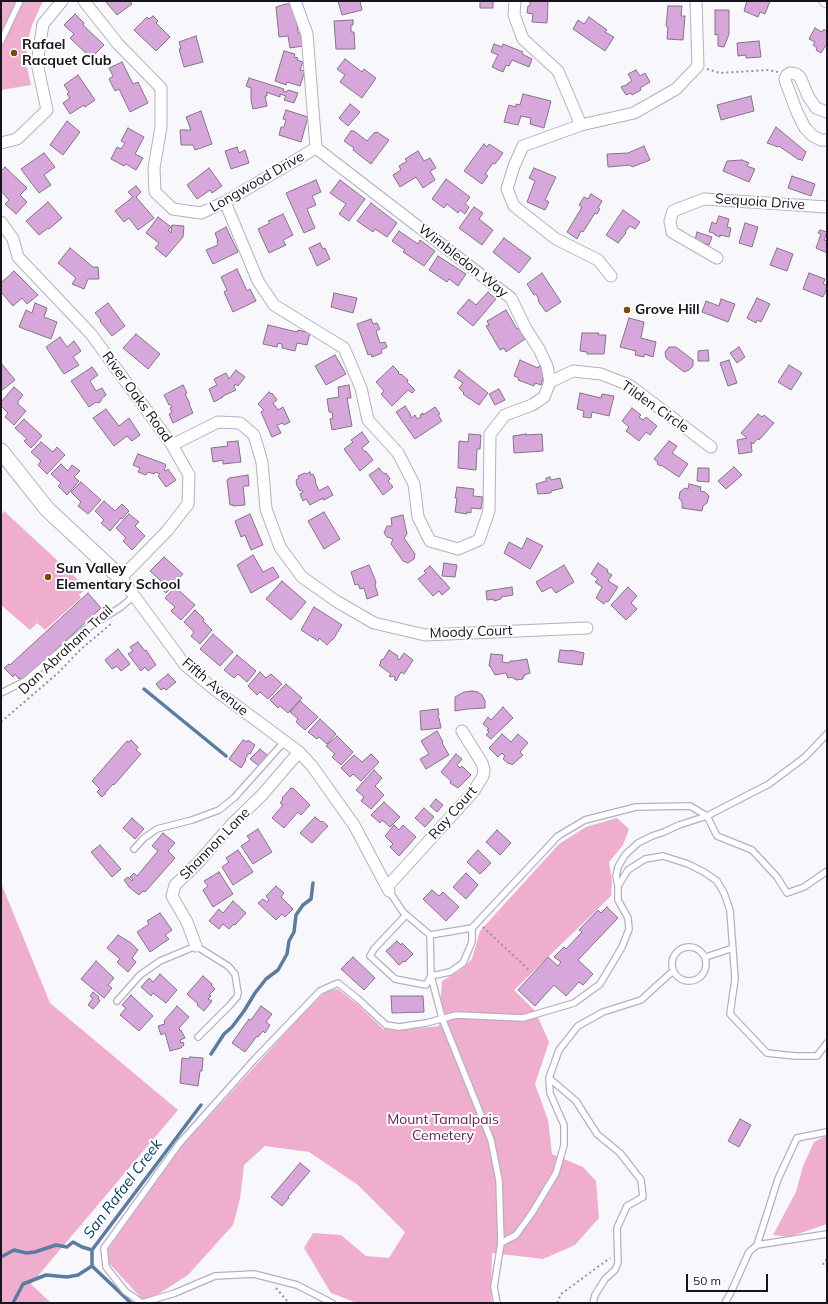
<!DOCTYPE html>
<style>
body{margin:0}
#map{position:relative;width:828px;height:1304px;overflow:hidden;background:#f8f7fc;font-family:Mulish,sans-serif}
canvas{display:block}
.frame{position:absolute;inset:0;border:2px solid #16141c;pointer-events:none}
.scale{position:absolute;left:686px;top:1274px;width:82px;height:18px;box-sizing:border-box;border:2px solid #16141c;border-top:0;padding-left:5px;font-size:12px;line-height:14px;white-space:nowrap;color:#16141c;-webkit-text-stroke:3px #fff;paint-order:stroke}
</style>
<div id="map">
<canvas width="828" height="1304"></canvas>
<div class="frame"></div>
<div class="scale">50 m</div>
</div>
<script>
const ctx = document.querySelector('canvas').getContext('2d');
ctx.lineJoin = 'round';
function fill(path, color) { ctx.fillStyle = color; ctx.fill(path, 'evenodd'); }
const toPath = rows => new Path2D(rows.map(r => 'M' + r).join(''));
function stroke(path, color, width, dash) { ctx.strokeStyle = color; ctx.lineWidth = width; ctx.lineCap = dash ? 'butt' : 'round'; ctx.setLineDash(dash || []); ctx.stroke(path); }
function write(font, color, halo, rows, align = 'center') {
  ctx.font = font + ' Mulish,sans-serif'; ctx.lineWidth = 4; ctx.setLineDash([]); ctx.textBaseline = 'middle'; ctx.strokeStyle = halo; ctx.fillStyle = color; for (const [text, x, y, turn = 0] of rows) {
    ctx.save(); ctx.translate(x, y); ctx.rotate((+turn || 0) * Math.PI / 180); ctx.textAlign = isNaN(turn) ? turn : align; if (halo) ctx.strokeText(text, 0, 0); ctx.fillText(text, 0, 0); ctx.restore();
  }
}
const green = toPath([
 [1,1,44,1,41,5,32,25,27,43,26,63,31,85,1,90],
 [4,511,87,588,79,595,81,598,45,630,37,623,30,630,1,605,1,516],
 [617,818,629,829,623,845,609,862,612,880,611,896,514,990,535,1011,549,1042,535,1084,548,1120,552,1154,583,1167,596,1181,599,1218,575,1245,543,1259,492,1253,491,1292,492,1303,357,1303,331,1293,304,1248,313,1233,341,1235,366,1256,389,1258,405,1232,358,1185,309,1152,265,1146,244,1165,240,1199,233,1225,188,1275,160,1293,143,1300,107,1261,108,1249,182,1146,301,1016,326,991,338,989,357,1004,383,1029,403,1030,439,1026,442,981,459,971,472,959,480,931,559,844,586,827],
 [1,883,50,1003,178,1110,31,1284,51,1303,1,1303],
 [827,1135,827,1224,789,1237,773,1235,796,1192,803,1166,814,1142]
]);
const stream = toPath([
 [144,689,226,756],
 [211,1054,224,1034,232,1027,244,1011,255,993,266,979,278,970,287,954,289,941,294,932,296,915,303,905,311,899,313,883],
 [1,1257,14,1250,26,1253,35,1252,56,1245,67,1247,73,1242,82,1247,92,1250],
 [13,1303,23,1284,46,1275,67,1277,78,1275,92,1266],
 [131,1303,92,1266,92,1250,201,1105]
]);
const building = toPath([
 [105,1,130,1,132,4,117,15,105,1],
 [338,1,360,1,362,10,342,15,338,1],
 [480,1,493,1,493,8,480,8,480,1],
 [530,1,548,1,547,23,532,22,533,14,527,13,528,6,530,6,530,1],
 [747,1,770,1,765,14,760,12,758,17,744,11,747,1],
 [286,4,295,4,298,33,302,33,303,46,290,48,288,36,279,37,276,7,286,4],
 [668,6,682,6,681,16,685,16,683,40,667,39,668,27,666,26,668,6],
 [715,10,729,10,729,34,724,47,718,46,718,34,715,35,715,10],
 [75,14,84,23,83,25,104,45,91,58,70,38,74,34,64,25,75,14],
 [153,16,158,21,156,23,170,37,156,51,134,30,147,17,149,19,153,16],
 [589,17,607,30,605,32,614,37,605,51,573,29,578,20,584,24,589,17],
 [353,20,353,25,351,25,351,32,354,32,355,49,336,49,334,21,353,20],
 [815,28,822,32,824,29,827,32,827,46,826,45,821,53,816,50,817,48,813,45,815,42,809,39,815,28],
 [196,36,203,62,184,67,179,49,181,49,179,42,196,36],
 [759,41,761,57,746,58,746,55,738,56,737,43,759,41],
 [494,44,502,47,503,44,523,52,522,54,532,59,529,67,512,60,509,66,506,65,503,72,492,67,498,55,491,52,494,44],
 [284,51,295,54,294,57,298,58,297,60,303,62,300,70,305,71,300,86,287,82,286,85,275,81,284,51],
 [345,59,362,72,364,69,376,78,362,98,340,82,345,75,337,69,345,59],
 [122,62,133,84,138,82,148,103,130,112,119,89,115,91,109,79,113,76,109,68,122,62],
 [636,70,640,76,645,73,650,82,640,88,641,90,632,95,631,93,626,95,621,87,626,85,627,85,627,84,632,81,628,74,636,70],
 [78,75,95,100,85,107,84,105,70,114,63,103,70,98,67,94,69,92,64,85,78,75],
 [249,78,284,89,283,91,287,92,288,90,298,93,294,103,284,100,286,96,280,94,280,97,266,92,267,93,267,96,265,96,267,106,253,109,251,100,251,88,246,86,249,78],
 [523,94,551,101,544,128,530,124,531,118,521,116,518,125,504,122,509,105,516,107,516,104,520,105,523,94],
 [751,96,754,111,721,120,717,105,751,96],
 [350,104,360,112,348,126,339,118,350,104],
 [286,110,308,117,301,142,279,135,281,127,284,127,286,120,283,119,286,110],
 [201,111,212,144,195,150,193,145,181,145,180,130,191,130,186,117,201,111],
 [67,121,80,132,63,155,50,145,67,121],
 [776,127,805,151,806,152,802,161,800,159,799,160,779,146,778,147,767,143,776,127],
 [128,128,144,137,135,154,143,158,136,170,126,164,124,166,111,159,117,147,121,149,125,143,121,141,128,128],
 [351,131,354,131,367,141,374,133,377,132,389,140,371,164,353,150,354,148,344,141,351,131],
 [484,144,487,147,489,144,503,153,495,164,493,163,485,174,488,176,482,184,464,171,484,144],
 [644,146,650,160,632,167,631,165,608,167,607,154,628,153,644,146],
 [237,147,239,153,245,150,249,163,231,169,225,151,237,147],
 [418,151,424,161,430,158,436,168,430,171,435,180,423,188,416,177,400,187,393,175,401,170,399,166,407,161,405,159,418,151],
 [44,153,55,167,44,175,51,185,39,193,21,169,44,153],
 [742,160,749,163,747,166,755,169,749,182,723,171,727,161,742,160],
 [5,167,27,188,20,195,27,202,16,214,5,204,9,200,1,191,1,171,5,167],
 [209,168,222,186,212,193,210,190,197,199,187,185,209,168],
 [534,168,556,177,545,200,549,202,545,210,527,202,535,181,529,178,534,168],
 [792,176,815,184,811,196,788,188,792,176],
 [446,179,470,197,465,204,469,207,465,214,460,210,458,213,447,204,444,208,432,199,446,179],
 [316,180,321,192,312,196,316,205,307,209,315,228,304,233,286,193,316,180],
 [340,180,365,199,349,221,339,214,346,204,330,193,340,180],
 [136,186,141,192,136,197,154,218,138,230,129,218,124,222,115,211,133,197,128,192,136,186],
 [591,194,602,201,598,208,600,209,597,214,595,213,583,232,581,231,577,239,567,232,582,207,579,205,584,197,588,199,591,194],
 [48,202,62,218,49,229,48,228,39,235,26,221,48,202],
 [371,203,397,223,387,237,375,229,373,232,357,221,371,203],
 [474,207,483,213,479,219,493,230,482,245,459,228,474,207],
 [623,210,640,222,635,229,630,226,625,232,626,233,618,243,606,235,623,210],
 [283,214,293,235,283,240,286,245,269,253,258,229,270,223,268,221,283,214],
 [719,216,729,219,727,227,731,228,729,237,720,235,720,237,715,235,715,234,713,233,709,232,712,222,716,224,719,216],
 [158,217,171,227,168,230,171,233,172,225,184,226,183,237,166,257,155,248,159,243,146,233,158,217],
 [745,223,758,227,752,247,739,243,745,223],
 [226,227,238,252,213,264,206,250,218,245,217,242,218,241,215,233,226,227],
 [820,230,827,232,824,240,827,241,827,253,816,248,821,234,818,233,820,230],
 [399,231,418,244,420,240,435,251,424,266,403,252,405,250,392,241,399,231],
 [697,232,712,237,709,245,695,240,697,232],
 [504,238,531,258,519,273,493,252,504,238],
 [320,243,323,249,325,248,330,259,317,266,309,248,320,243],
 [70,248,93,267,98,267,99,279,88,279,84,289,72,284,76,278,58,263,70,248],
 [777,248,793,254,787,271,770,265,777,248],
 [438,256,466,274,458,286,449,279,447,282,429,270,438,256],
 [237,269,247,291,250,289,256,301,233,312,224,292,227,290,221,277,237,269],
 [14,271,38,295,27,304,22,298,13,306,1,292,1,283,14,271],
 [542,273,561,302,546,312,538,301,539,300,536,294,534,295,527,284,542,273],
 [809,273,825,279,823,284,827,285,827,288,823,297,803,289,809,273],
 [488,292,496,299,473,326,457,313,469,299,476,305,488,292],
 [334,293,357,298,353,313,331,307,334,293],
 [757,298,770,304,761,322,757,320,756,323,747,318,757,298],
 [721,299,735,304,728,322,702,312,706,301,719,306,721,299],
 [35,303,47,308,44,317,57,322,51,339,19,327,26,310,32,313,35,303],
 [108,303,125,326,112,336,100,321,101,320,95,313,108,303],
 [506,310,517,329,519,328,525,339,506,352,504,348,500,350,486,326,489,325,487,321,506,310],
 [629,318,644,322,641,338,656,342,653,357,644,354,644,357,635,355,636,351,620,347,629,318],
 [371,319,373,324,377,323,380,329,376,331,380,343,385,342,387,347,381,350,382,353,372,357,371,354,368,355,357,324,371,319],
 [268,325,297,332,298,330,310,333,307,345,297,343,295,351,282,348,282,344,278,343,277,347,263,344,268,325],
 [582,333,599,333,598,335,606,335,604,354,587,354,587,352,580,351,582,333],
 [136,334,160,354,148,369,123,348,136,334],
 [60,337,67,347,74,341,81,351,73,357,79,365,64,374,46,347,60,337],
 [669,347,676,347,693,360,693,366,689,370,684,372,666,358,665,352,669,347],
 [739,347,745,357,737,363,730,353,739,347],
 [708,350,709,361,698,361,698,351,708,350],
 [335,355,346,374,326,385,315,366,335,355],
 [520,360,538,368,539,366,546,368,541,385,535,383,534,386,518,380,519,378,514,376,520,360],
 [729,360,737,383,728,386,720,363,729,360],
 [1,363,15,380,1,391,1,363],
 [789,365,802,373,791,390,778,382,789,365],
 [393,366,399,372,398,373,400,375,401,374,408,380,407,382,415,390,412,393,408,390,392,406,381,394,384,391,376,382,393,366],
 [92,367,98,375,90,381,96,391,102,388,106,395,101,399,101,401,99,403,96,402,89,407,71,381,92,367],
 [236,370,245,377,238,386,235,384,234,387,236,390,223,396,223,397,214,402,209,389,217,385,214,379,226,373,229,379,236,370],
 [459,370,488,393,479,405,463,394,464,393,459,388,463,383,454,377,459,370],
 [183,385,187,393,185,394,190,404,189,404,193,413,173,423,169,414,172,412,170,408,172,407,170,404,169,405,164,395,183,385],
 [349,385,351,398,347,398,352,426,332,430,330,419,333,418,332,412,329,412,327,399,339,397,338,387,349,385],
 [14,387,23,395,18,401,18,404,26,411,14,425,5,417,8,413,1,406,1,402,14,387],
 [499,389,505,400,495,405,489,394,499,389],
 [269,392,271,394,272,393,277,400,273,403,278,410,283,407,290,422,284,425,283,423,277,425,281,433,272,437,261,412,264,410,258,404,269,392],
 [580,393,601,398,602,394,614,396,609,416,592,412,591,418,583,417,584,411,577,409,580,393],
 [405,406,411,415,410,416,411,418,415,415,417,419,421,417,420,415,423,413,423,415,435,407,440,414,438,415,442,421,415,439,396,412,405,406],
 [632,408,641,415,639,417,643,420,646,417,657,426,650,435,646,432,639,441,626,431,629,427,622,421,632,408],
 [106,409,119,426,129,418,140,435,132,441,127,436,114,446,93,418,106,409],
 [758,414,762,417,764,415,774,423,759,440,758,438,753,444,751,442,752,452,739,454,737,440,747,438,741,433,758,414],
 [24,419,42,436,31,448,24,441,27,439,15,428,24,419],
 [362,432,369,442,362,448,365,452,366,451,373,460,360,471,344,449,353,442,351,440,362,432],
 [469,434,481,435,480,449,477,449,476,470,458,468,459,441,468,442,469,434],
 [526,434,526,435,542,434,543,451,514,453,513,436,526,434],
 [238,441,241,462,223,464,223,460,213,462,211,448,228,446,227,442,238,441],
 [669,441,677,446,672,453,688,464,679,477,661,465,661,466,657,464,658,462,654,459,669,441],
 [41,442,53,452,57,447,65,455,47,474,38,465,41,461,31,452,41,442],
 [138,454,165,464,166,466,164,470,166,471,168,469,176,480,166,487,158,476,160,474,155,472,154,474,148,472,146,475,138,472,140,468,133,465,138,454],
 [61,464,68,471,72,465,80,471,74,477,79,481,67,495,58,486,61,483,51,474,61,464],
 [734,467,742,475,726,489,718,481,734,467],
 [379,468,384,474,386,473,390,479,388,481,393,487,383,495,369,475,379,468],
 [698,468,709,468,709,482,697,481,698,468],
 [310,472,311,475,313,474,316,481,315,481,316,484,319,491,328,486,333,495,326,499,323,500,323,498,310,505,306,499,303,501,300,494,303,492,302,490,300,491,296,484,297,483,296,480,299,478,298,476,305,473,306,474,310,472],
 [248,475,249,486,243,486,245,505,233,506,233,505,230,505,227,480,229,479,229,478,248,475],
 [550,477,551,480,560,478,563,488,551,491,551,493,538,494,536,484,546,481,546,478,550,477],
 [81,482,101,500,88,514,78,506,81,502,71,492,81,482],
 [689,484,701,487,700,491,705,492,709,496,707,503,703,506,702,511,682,508,682,502,679,498,680,492,685,488,688,489,689,484],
 [457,487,474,489,473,496,483,497,481,509,471,508,471,513,467,512,467,514,455,512,457,498,455,498,457,487],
 [104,501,115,511,122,504,129,511,122,519,121,518,110,531,101,523,104,520,95,511,104,501],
 [324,512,340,539,324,549,308,521,324,512],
 [129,514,139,522,135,526,145,536,132,550,123,541,126,538,116,528,129,514],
 [250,514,263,545,251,550,245,535,241,537,235,521,250,514],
 [403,515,407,534,404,538,415,554,414,559,408,563,403,561,391,544,393,539,387,537,384,533,387,526,392,526,391,518,403,515],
 [527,538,543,546,530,569,504,553,509,542,522,549,527,538],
 [253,555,263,572,273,567,279,577,251,593,237,565,253,555],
 [164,557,183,574,166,593,157,585,161,581,150,571,164,557],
 [444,563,457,565,455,577,442,576,444,563],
 [598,563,608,570,607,572,612,575,608,581,618,587,608,602,606,601,604,604,596,598,602,587,595,582,598,579,591,574,598,563],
 [369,565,376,582,375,585,378,595,367,599,364,588,360,589,358,584,355,585,351,572,369,565],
 [564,565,574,582,556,593,551,587,542,592,536,582,564,565],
 [430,566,450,588,442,595,439,591,433,596,418,579,426,573,424,571,430,566],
 [282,581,306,602,291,620,266,599,282,581],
 [175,587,195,605,181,620,171,611,175,607,165,598,175,587],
 [512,587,513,595,501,597,501,599,494,601,494,599,487,600,486,591,512,587],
 [628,587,637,596,631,603,637,609,626,620,611,605,628,587],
 [88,593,101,608,23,680,21,678,19,679,15,674,13,677,4,668,9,664,10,665,88,593],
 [314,607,342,625,334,638,327,645,319,638,318,641,301,630,314,607],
 [195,610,204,619,203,621,212,630,200,644,191,636,194,632,184,622,195,610],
 [213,634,233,652,220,666,200,649,213,634],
 [138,642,145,651,146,650,156,665,148,671,145,667,141,671,128,654,133,651,130,647,138,642],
 [118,649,130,664,121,671,117,666,112,669,105,660,118,649],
 [389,650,398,656,397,658,399,660,404,653,413,660,404,674,401,672,396,681,394,679,396,678,393,676,392,677,389,676,391,674,379,665,381,663,380,662,382,659,383,660,389,650],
 [560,650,570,651,570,650,584,653,582,665,558,662,560,650],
 [491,654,503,655,502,662,509,663,510,661,515,661,527,659,530,673,524,675,524,677,523,677,523,679,516,680,516,679,514,679,513,677,508,678,506,673,495,675,490,666,489,666,491,654],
 [237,655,256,671,247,682,238,674,234,678,224,670,237,655],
 [260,672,266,678,271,674,282,684,268,699,260,692,257,695,248,686,260,672],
 [168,674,176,682,166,690,164,688,161,690,156,684,168,674],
 [286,684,302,698,288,713,280,706,278,708,270,700,286,684],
 [472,691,478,692,482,695,485,701,485,708,467,709,455,711,455,697,464,692,472,691],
 [300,701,318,717,305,730,296,722,298,719,290,712,300,701],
 [503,707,513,718,491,739,486,735,489,732,487,730,489,729,483,724,488,717,491,720,503,707],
 [438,709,439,715,438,716,438,718,439,718,441,728,421,730,420,711,438,709],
 [320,719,336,734,327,744,319,737,317,739,308,732,320,719],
 [437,731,443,742,442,743,449,755,426,769,420,759,429,754,421,741,437,731],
 [502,734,511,742,518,734,528,743,520,752,523,755,512,765,510,763,509,764,503,759,505,756,502,753,498,757,489,748,502,734],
 [337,736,353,752,341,765,332,757,335,754,326,746,337,736],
 [131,740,138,747,136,750,141,754,114,785,113,784,105,793,106,793,102,797,97,792,100,789,92,781,127,741,129,742,131,740],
 [243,740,247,742,248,740,255,745,250,754,249,753,245,759,246,760,241,768,229,759,243,740],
 [260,749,268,756,259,766,250,759,260,749],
 [371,754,379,762,361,781,353,774,350,777,341,768,354,755,362,762,371,754],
 [456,754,462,759,457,765,460,768,462,766,471,775,458,788,450,783,451,781,441,772,456,754],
 [374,770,382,778,375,786,384,795,371,809,361,801,364,797,356,790,374,770],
 [291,788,292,789,293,788,310,805,301,815,298,812,284,828,272,818,283,805,280,803,283,799,282,798,291,788],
 [436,799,443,805,437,812,430,806,436,799],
 [384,802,400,817,390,827,382,820,380,823,371,815,384,802],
 [424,808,434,817,425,827,415,818,424,808],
 [315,817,321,822,322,821,328,826,312,843,300,833,315,817],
 [132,818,144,829,135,839,123,828,132,818],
 [394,825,399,830,403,825,416,837,399,856,390,847,393,844,385,836,394,825],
 [258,829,272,852,253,864,241,846,250,840,247,836,258,829],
 [497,830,511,843,500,855,486,842,497,830],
 [163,833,175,843,168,851,175,858,145,892,143,891,139,895,129,887,124,880,128,877,132,881,133,879,130,877,134,873,137,876,158,851,152,846,163,833],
 [100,845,121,869,112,877,91,852,100,845],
 [238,850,253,872,233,885,222,867,229,862,226,858,238,850],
 [478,850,491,863,480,874,467,862,478,850],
 [219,872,233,894,213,907,203,890,208,886,204,881,219,872],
 [466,873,478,885,466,899,453,887,466,873],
 [276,886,284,893,281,897,293,909,285,917,282,914,276,920,258,903,263,899,267,902,269,900,266,896,276,886],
 [432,890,439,896,443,892,459,907,446,921,423,899,432,890],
 [233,901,246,913,235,925,234,924,229,929,223,924,219,929,209,921,219,909,223,913,233,901],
 [607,907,618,918,578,960,593,974,583,985,579,982,566,996,554,985,535,1006,518,990,548,957,558,966,561,962,554,957,564,947,566,949,582,932,579,930,598,910,601,913,607,907],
 [160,913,172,930,165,935,169,939,150,952,137,932,149,924,147,921,160,913],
 [118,935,131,943,138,950,132,958,136,962,128,972,117,962,120,959,107,948,118,935],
 [397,941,401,945,402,943,413,954,405,962,404,961,399,965,386,951,397,941],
 [353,957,375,978,364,990,341,969,353,957],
 [96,961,114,978,108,985,112,988,104,998,81,979,96,961],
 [160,974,177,990,166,1003,153,993,151,996,141,987,149,978,153,982,160,974],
 [203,976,212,984,211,985,215,989,209,995,211,996,208,999,212,1001,204,1011,197,1005,198,1004,187,994,203,976],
 [93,992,99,997,98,998,100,1001,93,1009,88,1005,93,998,90,996,93,992],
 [131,995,153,1016,139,1031,120,1015,126,1008,122,1005,131,995],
 [391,996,423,996,424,1012,392,1013,391,996],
 [177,1006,189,1017,179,1028,180,1031,181,1030,185,1038,180,1040,181,1043,183,1042,184,1045,181,1048,170,1051,165,1033,161,1035,158,1026,165,1024,164,1021,177,1006],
 [261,1006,272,1014,266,1022,270,1025,265,1033,263,1031,258,1037,257,1036,245,1052,232,1043,249,1019,251,1020,261,1006],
 [190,1057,203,1058,202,1071,200,1071,198,1086,180,1083,182,1058,189,1059,190,1057],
 [740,1119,751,1125,739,1147,728,1141,740,1119],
 [300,1163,310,1171,288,1197,289,1198,282,1206,271,1197,300,1163]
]);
const path = toPath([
 [707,69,720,73,768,70,778,72],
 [1,722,58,673,80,650,112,623],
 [483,927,529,970],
 [827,1260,824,1261,823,1265,827,1266],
 [276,1288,289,1303],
 [557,1303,561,1294,610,1258]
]);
const lane = toPath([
 [1,41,20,1],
 [1,693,25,681,83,631,121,607,134,596],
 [827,734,805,757,769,784,707,816,717,836,752,850,777,877,787,893,804,887,827,871],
 [134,849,144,838,157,829,192,820,219,810,234,798,284,742],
 [389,891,403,912,430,935,431,976,442,1018,491,1140,499,1180,501,1243,494,1287,497,1303],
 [406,915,374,949,370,956,395,979,426,985,431,976,450,972,463,963,472,942,472,928,558,836,585,820,636,807,690,806,707,816,679,825,664,832,652,836,638,843,625,855,618,867,616,876,618,886],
 [430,935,472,928],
 '672 964a17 17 0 1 1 34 0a17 17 0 1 1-34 0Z',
 [706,957,733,948],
 [117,1001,140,975,160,961,196,946,228,966,235,974,238,993,237,997,230,1005,198,1037],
 [549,1078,576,1101,597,1134,620,1153,641,1180,643,1197,627,1206,617,1228,618,1263,615,1270,605,1279,595,1295,593,1303],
 [827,1132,797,1138,778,1179,757,1245,827,1234],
 [501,1243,516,1235,532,1213,556,1173,564,1145,564,1125,550,1093,549,1078,559,1050,578,1026,603,1012,641,1000,673,971],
 [332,1303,297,1285,254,1274,215,1276,175,1293,142,1303,125,1291,106,1267,104,1248,179,1144,254,1060,320,991,338,983,358,999,386,1025,399,1027,426,1023,456,1015,523,1018,574,1003,600,984,622,947,629,929,628,918,618,900,618,886,628,870,645,859,663,856,688,864,704,872,717,881,724,893,730,910,735,979,730,1014,767,1053,795,1056,817,1056,827,1043],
 [725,1303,731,1292,749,1252,757,1245]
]);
const street = toPath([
 [84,1,118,44,161,88,161,127,154,168,155,192,173,209,201,213,225,202,316,148],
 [295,1,307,34,316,148],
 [515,1,514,15,523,39,558,71,581,125],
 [825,1,827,2],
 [827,112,816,108,808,96,800,77,796,74,790,73,787,75,785,79,786,83,797,112,805,128,813,136,821,140,827,140],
 [1,143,17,139,47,110,37,63,43,24,62,1],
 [225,202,258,281,274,305,344,348,361,388,368,420,398,453,414,484,418,517,430,541,458,549,479,540,489,511,490,434,505,415,532,405,544,397,550,382,547,366,539,349,526,329,511,298,316,148],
 [1,222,13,239,18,257,91,334,172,445,189,475,188,504,167,531,121,578,185,665,214,689,299,752,312,766,354,825,389,891],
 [717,258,672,232,670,221,673,211,704,199,827,207],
 [611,276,598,260,556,239,514,206,507,189,514,166,523,146,581,125,634,113,676,89,698,66,696,1],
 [550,382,573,371,601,374,629,385,711,447],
 [172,445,218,422,240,423,254,435,262,462,266,509,280,547,302,577,336,601,374,623,425,635,587,628],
 [387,887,474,791,483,776,484,770,482,763,462,731],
 [196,946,187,922,172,896,175,885,197,864,231,825,262,795,299,752]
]);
const secondary = toPath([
 [1,451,47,509,121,578]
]);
const markers = [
 [14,53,4,"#824700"],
 [627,310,4,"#824700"],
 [48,577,4,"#824700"]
];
const poiNames = [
 ["Rafael",22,45],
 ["Racquet Club",22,61],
 ["Grove Hill",635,310],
 ["Sun Valley",56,569],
 ["Elementary School",56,585]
];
const streetNames = [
 ["Longwood Drive",257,182,-30],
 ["Sequoia Drive",760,202,4],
 ["Wimbledon Way",463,261,38],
 ["River Oaks Road",137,397,54],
 ["Tilden Circle",655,407,35],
 ["Moody Court",471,632,-2],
 ["Dan Abraham Trail",66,650,-43],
 ["Fifth Avenue",215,687,40],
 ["Ray Court",453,813,-49],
 ["Shannon Lane",215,844,-46]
];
const parkNames = [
 ["Mount Tamalpais",443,1120],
 ["Cemetery",443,1136]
];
const waterNames = [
 ["San Rafael Creek",123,1189,-53]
];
fill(green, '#efaece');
stroke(stream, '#5b7ca1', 3.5);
fill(building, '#d7a7dc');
stroke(building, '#847586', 1);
stroke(lane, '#b5afc4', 8);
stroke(street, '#b5afc4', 13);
stroke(secondary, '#b5afc4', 17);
stroke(path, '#95949a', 2, [2, 3]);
stroke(lane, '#fff', 5.5);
stroke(street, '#fff', 11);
stroke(secondary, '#fff', 15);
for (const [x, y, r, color] of markers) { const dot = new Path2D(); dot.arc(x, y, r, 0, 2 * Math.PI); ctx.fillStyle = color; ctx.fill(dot); stroke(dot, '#fff', 1.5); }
write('bold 14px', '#16141c', '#fff', poiNames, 'left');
write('14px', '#16141c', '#fff', streetNames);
write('14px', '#6e214e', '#fff', parkNames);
write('italic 15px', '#063f6d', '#fff', waterNames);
</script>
